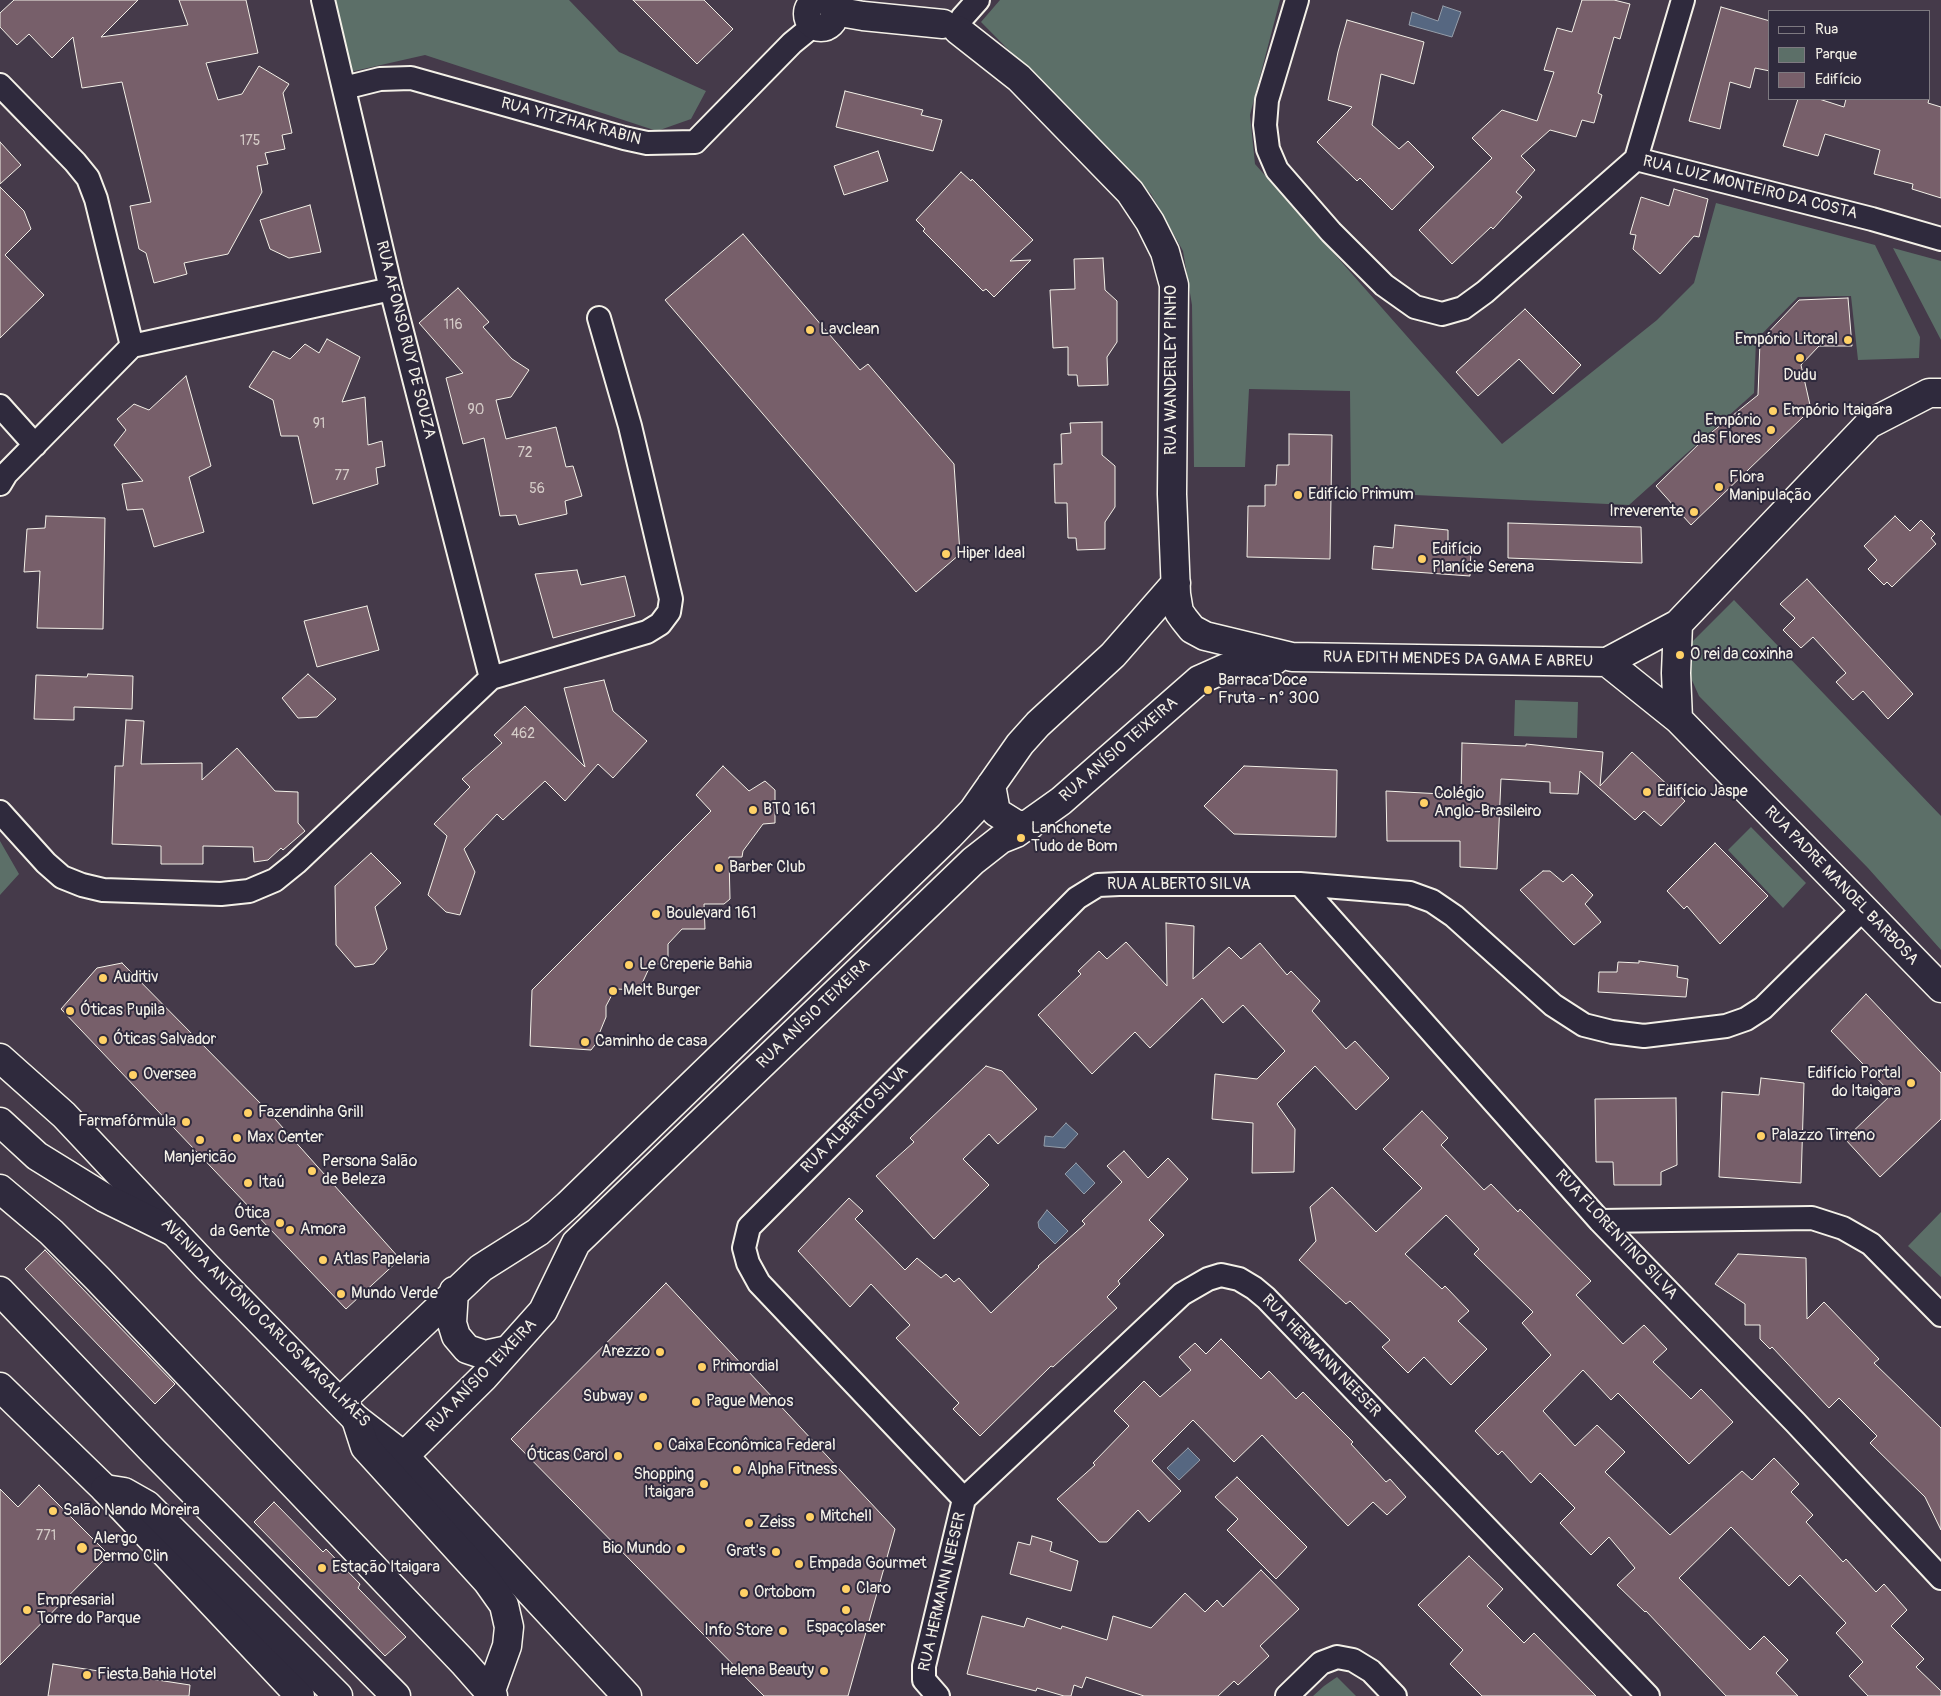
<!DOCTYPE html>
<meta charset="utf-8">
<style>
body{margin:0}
#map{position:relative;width:1941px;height:1696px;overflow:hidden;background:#453a4a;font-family:Pangolin,sans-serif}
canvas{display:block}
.legend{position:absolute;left:1768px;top:10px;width:162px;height:90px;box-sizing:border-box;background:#2f2a3d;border:1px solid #7e7a81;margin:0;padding:6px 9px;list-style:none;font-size:15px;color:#f4f1e8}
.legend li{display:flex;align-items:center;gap:10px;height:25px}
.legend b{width:25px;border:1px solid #7e7a81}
</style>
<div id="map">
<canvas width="1941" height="1696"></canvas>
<ul class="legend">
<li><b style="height:6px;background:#2f2a3d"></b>Rua</li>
<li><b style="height:14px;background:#5c6f68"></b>Parque</li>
<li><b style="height:14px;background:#775f6a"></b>Edifício</li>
</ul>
</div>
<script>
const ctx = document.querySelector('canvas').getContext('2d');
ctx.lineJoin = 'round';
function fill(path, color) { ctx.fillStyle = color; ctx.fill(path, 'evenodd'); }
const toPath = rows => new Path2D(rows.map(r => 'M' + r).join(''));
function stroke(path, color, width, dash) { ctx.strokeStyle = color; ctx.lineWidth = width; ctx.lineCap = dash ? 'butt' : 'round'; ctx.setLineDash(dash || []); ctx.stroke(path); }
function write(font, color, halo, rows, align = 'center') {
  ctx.font = font + ' Pangolin,sans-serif'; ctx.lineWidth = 4; ctx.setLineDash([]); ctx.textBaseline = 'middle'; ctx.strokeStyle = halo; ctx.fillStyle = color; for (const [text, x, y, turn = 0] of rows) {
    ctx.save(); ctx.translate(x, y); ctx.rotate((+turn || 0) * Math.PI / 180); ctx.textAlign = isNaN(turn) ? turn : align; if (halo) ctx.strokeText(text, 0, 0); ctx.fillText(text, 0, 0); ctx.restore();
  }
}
const green = toPath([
 [335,0,569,0,619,52,706,91,691,119,657,131,425,55,350,72],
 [1000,0,1280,0,1250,115,1255,164,1502,444,1657,320,1694,283,1716,203,1875,245,1920,337,1919,358,1858,360,1851,296,1798,297,1756,340,1754,393,1629,505,1351,492,1350,391,1249,389,1245,467,1194,467,1192,305,1183,251,1151,194,981,22],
 [1893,248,1941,261,1941,340],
 [1734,600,1941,816,1941,950,1868,868,1699,696,1687,669,1688,646],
 [1515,700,1578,702,1577,738,1514,736],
 [1751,827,1806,883,1783,908,1728,850],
 [0,841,19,874,0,895],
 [1941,1212,1941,1277,1908,1246],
 [1337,1677,1356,1696,1313,1696,1324,1686]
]);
const water = toPath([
 [1443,6,1461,12,1452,37,1409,25,1412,12,1438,21,1443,6],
 [1066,1123,1078,1134,1065,1148,1044,1146,1045,1136,1053,1137,1066,1123],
 [1076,1163,1095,1183,1084,1194,1065,1174,1076,1163],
 [1047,1210,1068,1231,1055,1244,1039,1228,1038,1222,1047,1210],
 [1188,1448,1200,1460,1179,1480,1167,1468,1188,1448]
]);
const building = toPath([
 [14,0,138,0,101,37,188,25,179,0,246,0,258,53,206,63,218,100,242,94,259,66,289,84,283,93,292,133,282,135,285,149,265,153,268,164,257,166,262,192,228,254,184,263,187,274,154,283,146,253,139,249,130,206,151,202,122,82,82,88,73,37,52,58,29,34,17,45,0,27,0,13,14,0],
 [633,0,704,0,733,29,697,64,633,0],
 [1582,0,1614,0,1630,4,1620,39,1614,37,1598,93,1602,95,1594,123,1582,120,1576,137,1550,130,1521,156,1535,170,1516,192,1522,197,1493,229,1491,227,1452,264,1419,230,1492,158,1472,138,1502,110,1537,121,1554,72,1544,70,1557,28,1572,32,1582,0],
 [1721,7,1770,21,1770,71,1755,68,1750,88,1730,82,1720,129,1689,121,1721,7],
 [1347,20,1424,42,1414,84,1381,74,1372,125,1399,149,1408,141,1434,167,1392,210,1360,178,1357,181,1317,142,1352,107,1328,100,1338,52,1347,20],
 [845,91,923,110,921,115,942,120,933,151,836,127,845,91],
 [1798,99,1819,99,1844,107,1846,99,1929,99,1928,103,1941,107,1941,198,1912,189,1913,184,1874,174,1880,150,1825,134,1818,156,1783,146,1798,99],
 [0,142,21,165,0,184,0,142],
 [878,151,888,181,844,195,834,166,878,151],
 [961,172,971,181,972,179,1033,240,1010,261,1031,260,994,297,986,289,983,291,923,231,925,229,916,220,961,172],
 [0,187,24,211,31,229,5,255,44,295,0,338,0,187],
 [1674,189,1708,199,1699,237,1694,236,1660,274,1633,249,1636,235,1630,234,1641,197,1669,206,1674,189],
 [310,205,321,252,289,258,270,249,260,220,310,205],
 [743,234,860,370,868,364,954,464,960,554,916,592,665,300,743,234],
 [1103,258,1105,290,1117,301,1117,342,1107,357,1108,385,1078,386,1077,375,1068,375,1068,347,1053,348,1050,290,1075,289,1074,259,1103,258],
 [458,288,489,322,483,327,512,359,529,370,511,397,496,400,506,439,556,427,566,467,573,466,582,496,565,501,567,514,519,525,516,515,500,516,484,438,463,444,446,378,463,373,419,323,458,288],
 [1848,298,1852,346,1819,346,1801,365,1810,405,1803,417,1691,525,1656,486,1707,436,1758,395,1760,341,1799,300,1848,298],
 [1525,309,1581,365,1553,394,1519,359,1478,396,1456,372,1525,309],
 [327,339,360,357,342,402,365,397,368,445,382,441,385,466,376,468,378,484,313,504,298,436,281,436,273,400,249,387,273,351,290,359,305,344,319,353,327,339],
 [186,376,211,466,189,477,204,532,154,547,143,509,127,510,122,484,143,481,114,445,126,430,117,419,134,404,149,410,186,376],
 [1102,422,1102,455,1115,466,1115,507,1105,522,1105,549,1077,550,1076,538,1068,538,1067,503,1055,503,1054,464,1062,464,1061,434,1071,433,1070,423,1102,422],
 [1289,434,1332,435,1330,559,1247,557,1248,506,1265,506,1265,485,1276,485,1277,465,1289,465,1289,434],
 [46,516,105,518,103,629,37,628,40,571,24,572,27,529,45,528,46,516],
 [1895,516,1910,531,1921,520,1935,534,1931,538,1936,544,1892,587,1887,582,1884,585,1868,569,1877,560,1864,546,1895,516],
 [1508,523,1641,527,1642,563,1508,558,1508,523],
 [1395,525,1448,530,1448,547,1471,548,1470,576,1372,569,1374,546,1393,548,1395,525],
 [577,570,581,585,625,576,635,616,553,638,535,574,577,570],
 [1807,579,1913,694,1888,719,1863,691,1853,700,1836,682,1846,673,1813,637,1801,648,1783,630,1795,618,1780,604,1807,579],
 [367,606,379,650,317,667,304,621,367,606],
 [88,674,133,676,132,709,74,707,74,720,34,719,36,675,87,677,88,674],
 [308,674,336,699,317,717,298,718,282,698,308,674],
 [604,680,613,711,647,741,613,778,598,764,565,801,545,781,503,820,497,814,464,849,475,872,460,915,446,912,428,895,447,836,434,824,470,787,462,779,502,743,494,735,525,706,585,767,564,688,604,680],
 [126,720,144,721,141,764,202,763,202,780,237,748,275,791,298,792,298,823,305,831,283,850,281,848,268,860,254,862,253,847,203,846,203,864,161,864,161,846,112,844,115,766,123,766,126,720],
 [1462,743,1526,746,1526,744,1603,752,1600,786,1632,752,1685,801,1661,826,1644,811,1635,820,1580,771,1578,794,1550,793,1550,782,1501,779,1497,869,1460,867,1460,841,1387,841,1386,791,1461,795,1462,743],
 [723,766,749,791,765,781,775,790,775,823,763,824,743,851,742,857,729,857,730,899,724,904,704,904,705,929,682,929,668,944,668,964,651,964,639,990,615,989,606,1006,606,1017,599,1034,602,1036,591,1050,530,1046,532,990,711,811,696,795,723,766],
 [1244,766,1337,770,1336,837,1234,834,1204,806,1244,766],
 [1715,843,1768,896,1720,944,1687,906,1684,909,1667,891,1715,843],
 [371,853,401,883,375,907,387,949,374,964,355,967,336,945,335,886,371,853],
 [1543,871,1550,871,1563,882,1572,874,1593,895,1585,904,1601,922,1574,945,1520,890,1543,871],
 [1166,923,1194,926,1193,979,1229,947,1241,959,1260,943,1287,975,1291,971,1320,1001,1312,1011,1346,1049,1355,1041,1389,1078,1356,1110,1315,1066,1277,1104,1295,1129,1294,1172,1252,1173,1253,1123,1212,1119,1215,1074,1257,1079,1285,1051,1243,1005,1223,1023,1202,998,1150,1048,1135,1032,1092,1074,1038,1015,1081,974,1078,971,1099,951,1107,959,1126,942,1167,986,1166,923],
 [1639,961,1678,966,1677,977,1688,979,1686,997,1598,992,1599,972,1617,972,1618,962,1639,963,1639,961],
 [122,963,267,1110,400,1259,346,1309,61,1009,97,968,122,963],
 [1866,994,1941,1073,1941,1119,1880,1177,1845,1139,1892,1094,1831,1031,1866,994],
 [986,1066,1002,1071,1037,1109,998,1144,989,1134,963,1159,989,1185,934,1239,876,1176,914,1142,910,1138,986,1066],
 [1761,1078,1804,1083,1801,1183,1719,1177,1722,1092,1759,1095,1761,1078],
 [1676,1098,1677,1165,1661,1172,1661,1185,1614,1185,1613,1162,1596,1162,1595,1099,1676,1098],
 [1422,1111,1448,1138,1441,1145,1484,1190,1491,1184,1518,1212,1520,1209,1591,1281,1576,1295,1623,1344,1644,1325,1667,1349,1653,1362,1691,1399,1701,1389,1733,1422,1689,1464,1618,1393,1611,1400,1583,1370,1543,1411,1575,1446,1597,1425,1625,1452,1605,1472,1670,1535,1742,1471,1752,1480,1774,1458,1799,1484,1791,1492,1813,1515,1806,1522,1843,1562,1846,1559,1876,1592,1884,1584,1907,1610,1891,1626,1924,1659,1916,1667,1941,1691,1941,1696,1868,1696,1849,1676,1863,1662,1836,1633,1846,1623,1800,1575,1789,1586,1731,1527,1679,1578,1750,1650,1764,1636,1788,1660,1776,1673,1798,1696,1726,1696,1646,1611,1645,1612,1617,1585,1635,1568,1609,1537,1591,1555,1560,1523,1575,1508,1540,1473,1531,1483,1502,1451,1498,1455,1475,1431,1551,1355,1522,1323,1533,1312,1474,1254,1479,1249,1446,1215,1405,1254,1442,1289,1445,1286,1469,1311,1458,1321,1487,1349,1451,1385,1424,1357,1408,1373,1382,1347,1390,1340,1350,1301,1346,1304,1299,1260,1316,1241,1310,1207,1332,1187,1376,1232,1422,1188,1383,1149,1422,1111],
 [1124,1151,1148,1178,1168,1158,1188,1179,1149,1220,1164,1235,1118,1281,1120,1284,1107,1297,1117,1308,1053,1367,1051,1366,980,1436,953,1409,959,1403,896,1338,910,1325,871,1284,850,1307,798,1251,849,1198,863,1211,855,1219,905,1270,917,1258,941,1278,946,1274,954,1282,959,1278,991,1313,1039,1267,1038,1266,1085,1224,1082,1221,1122,1182,1107,1166,1124,1151],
 [45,1250,175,1384,155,1404,25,1269,45,1250],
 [1738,1254,1806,1258,1807,1319,1824,1302,1879,1359,1874,1363,1941,1428,1941,1530,1925,1497,1870,1443,1877,1436,1839,1398,1829,1408,1772,1347,1770,1349,1760,1339,1760,1325,1745,1325,1745,1304,1715,1284,1738,1254],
 [666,1283,895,1529,848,1696,764,1696,511,1439,666,1283],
 [1221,1339,1261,1379,1269,1371,1296,1399,1303,1392,1353,1442,1351,1444,1386,1482,1390,1479,1406,1497,1387,1515,1373,1502,1348,1526,1262,1435,1234,1462,1193,1420,1152,1461,1181,1491,1149,1522,1138,1510,1107,1542,1099,1542,1057,1499,1095,1465,1093,1463,1129,1426,1114,1411,1144,1381,1160,1397,1191,1370,1179,1357,1195,1343,1206,1354,1221,1339],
 [1237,1477,1307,1547,1276,1579,1227,1530,1238,1519,1215,1497,1237,1477],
 [39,1485,109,1555,0,1665,0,1489,18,1507,39,1485],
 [274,1502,323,1552,326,1549,360,1584,358,1588,406,1637,385,1656,254,1522,274,1502],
 [1032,1536,1052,1542,1050,1551,1078,1561,1071,1591,1010,1574,1018,1542,1030,1545,1032,1536],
 [1469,1556,1503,1589,1487,1606,1524,1643,1534,1633,1596,1696,1482,1696,1450,1664,1463,1650,1418,1605,1469,1556],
 [1261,1570,1299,1609,1260,1646,1269,1656,1238,1685,1234,1681,1218,1696,1144,1696,1086,1677,1082,1688,1074,1685,1071,1696,1064,1696,1037,1688,1036,1691,967,1674,982,1616,1024,1627,1027,1618,1061,1629,1062,1626,1107,1640,1113,1616,1151,1628,1185,1593,1205,1612,1217,1600,1223,1607,1261,1570],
 [53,1664,190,1685,189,1696,48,1696,53,1664]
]);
const minor = toPath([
 [323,0,391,289,491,678],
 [1297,0,1267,100,1265,125,1268,149,1277,170,1331,232,1384,285,1415,307,1442,314,1463,308,1485,292,1636,159],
 [962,18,978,0],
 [0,85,75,162,88,178,96,199,132,346],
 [344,88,380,79,411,78,624,138,647,143,695,142,792,43,814,25],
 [1636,159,1872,219,1941,239],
 [1636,159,1683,0],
 [132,346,391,289],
 [0,406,35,445],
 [0,484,6,474,132,346],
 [0,812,46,863,62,877,82,885,103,890,221,894,249,891,275,880,296,863,491,678,647,632,660,624,669,612,671,599,630,426,599,318],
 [1300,884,1600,1221,1795,1422,1941,1578],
 [1600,1221,1812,1218,1843,1228,1871,1244,1941,1315],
 [964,1499,759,1283,748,1263,744,1248,749,1227,1077,898,1098,885,1119,884,1300,884,1410,893,1432,901,1454,916,1553,1005,1584,1025,1612,1032,1644,1036,1726,1026,1746,1019,1763,1008,1864,908],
 [938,1696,924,1680,924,1666,964,1499,1182,1294,1208,1279,1221,1275,1239,1279,1254,1288,1266,1298,1648,1696],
 [1287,1696,1321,1663,1337,1657,1353,1660,1371,1671,1395,1696]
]);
const tertiary = toPath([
 '808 14a13 13 0 1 1 26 0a13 13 0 1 1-26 0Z',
 [834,11,863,16,943,24],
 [958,30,1019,78,1130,192,1150,222,1165,252,1174,285,1172,494,1176,594,1179,612,1184,619,1192,629,1205,636,1292,657,1607,662,1678,624,1869,424,1929,393,1941,393],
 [1678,624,1676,673,1678,719],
 [1607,662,1678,719,1941,988],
 [991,785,996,812,1017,825,1030,825],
 [0,1058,64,1115,207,1267,356,1419,404,1456,627,1696],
 [454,1291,452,1323,456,1336,467,1349,485,1355,508,1350],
 [0,1387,105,1489,300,1696],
 [340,1402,481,1268,538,1232,568,1205,949,836,973,811,1020,744,1038,724,1113,655,1176,583],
 [404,1456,484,1377,543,1311,576,1243,973,861,1001,839,1016,833,1061,801,1199,680,1226,668,1275,660]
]);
const primary = toPath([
 [0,1122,37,1156,105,1198,174,1232],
 [0,1189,51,1232,98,1279,463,1662,493,1696],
 [0,1291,153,1451,396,1696],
 [356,1419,365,1447,487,1581,504,1605,509,1627,507,1646,489,1696],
 [105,1489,124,1492,147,1505,338,1696]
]);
const markers = [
 [810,330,5,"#ffd166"],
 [1848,340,5,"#ffd166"],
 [1800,358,5,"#ffd166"],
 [1773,411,5,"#ffd166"],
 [1771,430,5,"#ffd166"],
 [1719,487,5,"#ffd166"],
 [1298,495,5,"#ffd166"],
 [1694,512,5,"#ffd166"],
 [946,554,5,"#ffd166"],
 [1422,559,5,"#ffd166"],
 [1680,655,5,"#ffd166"],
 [1208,690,5,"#ffd166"],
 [1647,792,5,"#ffd166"],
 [1424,803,5,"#ffd166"],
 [753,810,5,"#ffd166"],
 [1021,838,5,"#ffd166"],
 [719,868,5,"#ffd166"],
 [656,914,5,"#ffd166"],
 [629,965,5,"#ffd166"],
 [103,978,5,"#ffd166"],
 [613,991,5,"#ffd166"],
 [70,1011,5,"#ffd166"],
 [103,1040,5,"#ffd166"],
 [585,1042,5,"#ffd166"],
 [133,1075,5,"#ffd166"],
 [1911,1083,5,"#ffd166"],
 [248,1113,5,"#ffd166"],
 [186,1122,5,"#ffd166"],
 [1761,1136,5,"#ffd166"],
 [237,1138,5,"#ffd166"],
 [200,1140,5,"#ffd166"],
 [312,1171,5,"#ffd166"],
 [248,1183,5,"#ffd166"],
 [280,1223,5,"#ffd166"],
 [290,1230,5,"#ffd166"],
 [323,1260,5,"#ffd166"],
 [341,1294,5,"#ffd166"],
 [660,1352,5,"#ffd166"],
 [702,1367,5,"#ffd166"],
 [643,1397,5,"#ffd166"],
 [696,1402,5,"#ffd166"],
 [658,1446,5,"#ffd166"],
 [618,1456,5,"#ffd166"],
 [737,1470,5,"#ffd166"],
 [704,1484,5,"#ffd166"],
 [53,1511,5,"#ffd166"],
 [810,1517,5,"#ffd166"],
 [749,1523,5,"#ffd166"],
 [82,1548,6,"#ffd166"],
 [681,1549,5,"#ffd166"],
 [776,1552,5,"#ffd166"],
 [799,1564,5,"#ffd166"],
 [322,1568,5,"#ffd166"],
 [846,1589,5,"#ffd166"],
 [744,1593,5,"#ffd166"],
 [27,1610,5,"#ffd166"],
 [846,1610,5,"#ffd166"],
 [783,1631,5,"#ffd166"],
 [824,1671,5,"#ffd166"],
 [87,1675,5,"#ffd166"]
];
const numberNames = [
 ["175",250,141],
 ["116",453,325],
 ["90",476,410],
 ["91",319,424],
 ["72",525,453],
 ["77",342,476],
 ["56",537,489],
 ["462",523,734],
 ["771",46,1536]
];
const streetNames = [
 ["RUA YITZHAK RABIN",571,122,15],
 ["RUA LUIZ MONTEIRO DA COSTA",1750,188,14],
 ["RUA AFONSO RUY DE SOUZA",405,340,76],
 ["RUA WANDERLEY PINHO",1172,370,-90],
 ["RUA EDITH MENDES DA GAMA E ABREU",1458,660,1],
 ["RUA ANÍSIO TEIXEIRA",1119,750,-41],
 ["RUA ALBERTO SILVA",1179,885],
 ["RUA PADRE MANOEL BARBOSA",1841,886,46],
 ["RUA ANÍSIO TEIXEIRA",814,1014,-44],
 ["RUA ALBERTO SILVA",855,1120,-45],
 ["RUA FLORENTINO SILVA",1616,1235,47],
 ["AVENIDA ANTÔNIO CARLOS MAGALHÃES",265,1323,45],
 ["RUA HERMANN NEESER",1321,1356,46],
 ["RUA ANÍSIO TEIXEIRA",482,1376,-46],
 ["RUA HERMANN NEESER",943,1592,-77]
];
const poiNames = [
 ["Lavclean",820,330],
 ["Empório Litoral",1838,340,"right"],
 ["Dudu",1800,376,"center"],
 ["Empório Itaigara",1783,411],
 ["Empório",1761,421,"right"],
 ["das Flores",1761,439,"right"],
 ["Flora",1729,478],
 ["Manipulação",1729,496],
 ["Edifício Primum",1308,495],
 ["Irreverente",1684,512,"right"],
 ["Edifício",1432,550],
 ["Planície Serena",1432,568],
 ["Hiper Ideal",956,554],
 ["O rei da coxinha",1690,655],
 ["Barraca Doce",1218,681],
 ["Fruta - n° 300",1218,699],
 ["Edifício Jaspe",1657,792],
 ["Colégio",1434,794],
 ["Anglo-Brasileiro",1434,812],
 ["BTQ 161",763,810],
 ["Lanchonete",1031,829],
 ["Tudo de Bom",1031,847],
 ["Barber Club",729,868],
 ["Boulevard 161",666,914],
 ["Le Creperie Bahia",639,965],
 ["Auditiv",113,978],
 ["Melt Burger",623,991],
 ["Óticas Pupila",80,1011],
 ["Óticas Salvador",113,1040],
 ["Caminho de casa",595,1042],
 ["Edifício Portal",1901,1074,"right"],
 ["do Itaigara",1901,1092,"right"],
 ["Oversea",143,1075],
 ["Fazendinha Grill",258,1113],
 ["Farmafórmula",176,1122,"right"],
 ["Palazzo Tirreno",1771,1136],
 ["Max Center",247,1138],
 ["Manjericão",200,1158,"center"],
 ["Persona Salão",322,1162],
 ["de Beleza",322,1180],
 ["Itaú",258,1183],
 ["Ótica",270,1214,"right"],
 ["da Gente",270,1232,"right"],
 ["Amora",300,1230],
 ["Atlas Papelaria",333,1260],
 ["Mundo Verde",351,1294],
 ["Arezzo",650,1352,"right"],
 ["Primordial",712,1367],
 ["Subway",633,1397,"right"],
 ["Pague Menos",706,1402],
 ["Caixa Econômica Federal",668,1446],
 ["Óticas Carol",608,1456,"right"],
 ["Alpha Fitness",747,1470],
 ["Shopping",694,1475,"right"],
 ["Itaigara",694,1493,"right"],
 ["Salão Nando Moreira",63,1511],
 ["Mitchell",820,1517],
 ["Zeiss",759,1523],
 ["Alergo",93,1539],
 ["Dermo Clin",93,1557],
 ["Bio Mundo",671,1549,"right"],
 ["Grat's",766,1552,"right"],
 ["Empada Gourmet",809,1564],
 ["Estação Itaigara",332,1568],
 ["Claro",856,1589],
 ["Ortobom",754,1593],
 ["Empresarial",37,1601],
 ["Torre do Parque",37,1619],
 ["Espaçolaser",846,1628,"center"],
 ["Info Store",773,1631,"right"],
 ["Helena Beauty",814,1671,"right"],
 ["Fiesta Bahia Hotel",97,1675]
];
fill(green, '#5c6f68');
fill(water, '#566781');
stroke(water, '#959eaa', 1);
fill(building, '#775f6a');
stroke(building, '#f4f1e8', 1);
stroke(minor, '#f4f1e8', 26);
stroke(tertiary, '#f4f1e8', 31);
stroke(primary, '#f4f1e8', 31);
stroke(minor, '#2f2a3d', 22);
stroke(tertiary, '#2f2a3d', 28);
stroke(primary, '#2f2a3d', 28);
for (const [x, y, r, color] of markers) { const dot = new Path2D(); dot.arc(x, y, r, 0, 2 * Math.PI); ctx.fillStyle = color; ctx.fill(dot); stroke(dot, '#2f2a3d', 2); }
write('14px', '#d5ccc8', null, numberNames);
write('16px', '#f4f1e8', '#2f2a3d', streetNames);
write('16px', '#f4f1e8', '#2f2a3d', poiNames, 'left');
</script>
